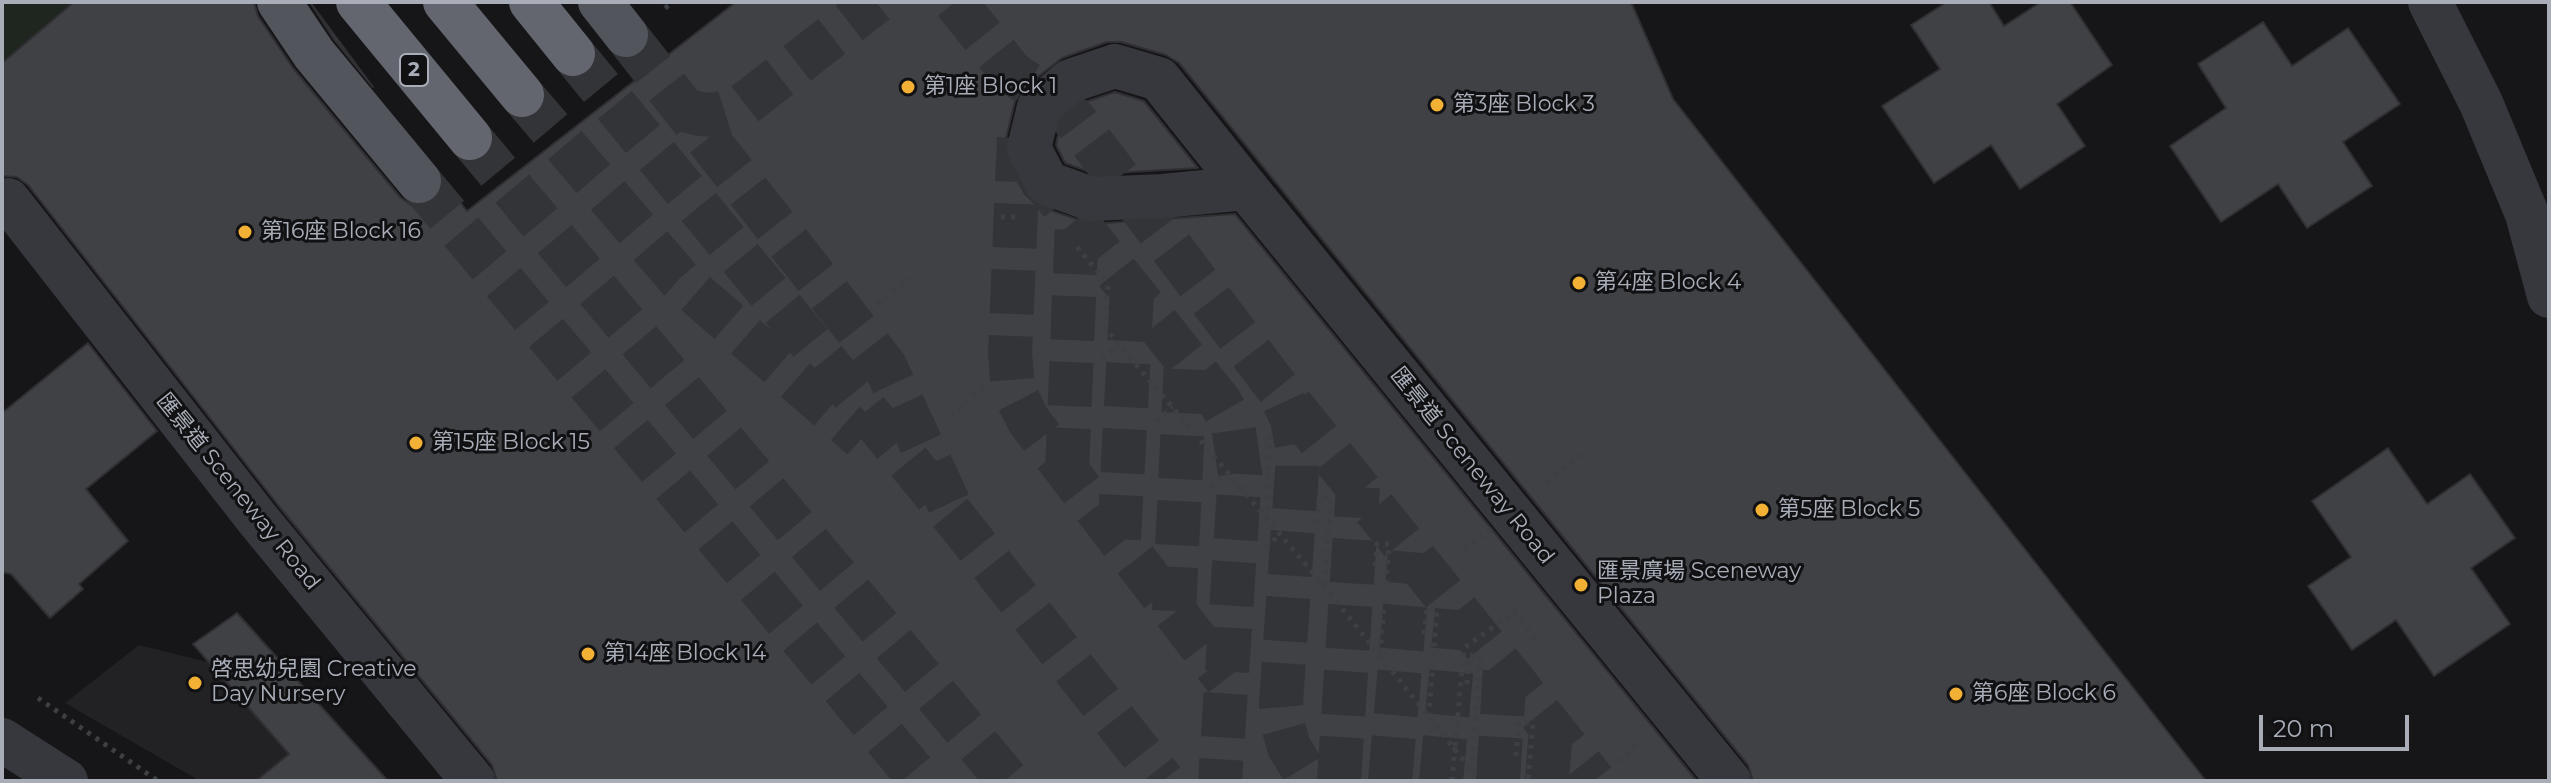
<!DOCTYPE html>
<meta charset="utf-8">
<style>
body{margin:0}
#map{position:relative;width:2551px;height:783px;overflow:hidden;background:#161618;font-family:Montserrat,sans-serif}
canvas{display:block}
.frame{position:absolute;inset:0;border:4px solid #a8adb8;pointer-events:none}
.scale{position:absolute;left:2259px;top:715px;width:150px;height:36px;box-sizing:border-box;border:4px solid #a8adb8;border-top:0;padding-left:10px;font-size:24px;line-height:28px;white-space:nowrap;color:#a8adb8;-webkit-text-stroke:6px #111113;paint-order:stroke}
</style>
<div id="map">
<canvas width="2551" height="783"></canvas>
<div class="frame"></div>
<div class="scale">20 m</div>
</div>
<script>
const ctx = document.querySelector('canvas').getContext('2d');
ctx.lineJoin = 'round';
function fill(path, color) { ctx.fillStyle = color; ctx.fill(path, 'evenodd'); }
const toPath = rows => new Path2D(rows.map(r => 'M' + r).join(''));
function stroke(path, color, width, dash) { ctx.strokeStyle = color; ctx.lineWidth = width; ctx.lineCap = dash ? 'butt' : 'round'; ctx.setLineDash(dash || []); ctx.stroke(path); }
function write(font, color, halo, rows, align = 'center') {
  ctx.font = font + ' Montserrat,"Noto Sans TC",sans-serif'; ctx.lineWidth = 6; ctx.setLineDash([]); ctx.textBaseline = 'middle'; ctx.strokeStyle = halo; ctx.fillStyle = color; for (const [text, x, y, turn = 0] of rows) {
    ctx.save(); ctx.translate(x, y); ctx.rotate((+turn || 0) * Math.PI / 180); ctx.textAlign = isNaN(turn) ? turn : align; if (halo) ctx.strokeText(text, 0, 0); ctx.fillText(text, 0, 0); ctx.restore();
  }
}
const built = toPath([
 [237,613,388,781,200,781,65,703,139,645,207,662,193,644]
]);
const green = toPath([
 [2,2,74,2,2,63]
]);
const building = toPath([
 [74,2,254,2,258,16,293,68,400,197,411,205,424,205,435,200,442,190,443,180,467,211,736,2,1631,2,1673,99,2206,781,1753,781,1748,765,1179,63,1166,55,1121,42,1107,42,1062,58,1022,89,1015,101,1005,143,1007,159,1025,194,1038,206,1091,224,1235,214,1697,781,497,781,492,765,278,505,28,185,17,177,2,176,2,63,74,2],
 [310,2,373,87,334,39,310,2],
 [1947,2,1989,2,2004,26,2041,2,2070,2,2112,65,2057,104,2085,146,2020,189,1991,145,1934,183,1882,106,1940,69,1911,25,1947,2],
 [2263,22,2292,66,2348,28,2400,104,2343,142,2372,186,2307,228,2278,184,2221,222,2170,146,2226,108,2198,64,2263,22],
 [1115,92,1144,101,1198,168,1095,174,1065,163,1056,145,1061,121,1082,103,1115,92],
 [88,343,157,431,86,489,128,541,79,584,83,589,50,618,11,574,2,572,2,413,88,343],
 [2388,448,2427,504,2470,474,2515,538,2471,568,2510,624,2434,676,2396,620,2352,650,2308,586,2351,557,2312,501,2388,448],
 [237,613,388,781,256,781,289,754,193,644,237,613]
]);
const minorTunnel = toPath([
 [955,2,1012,73,1054,101,1074,119,1276,386,1594,781],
 [682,109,700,114,716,115,741,107,876,2],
 [1019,138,1010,353,1013,390,1029,421,1226,679],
 [1034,169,1220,402,1233,425,1240,473,1220,781],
 [1284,402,1292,419,1297,447,1297,470,1281,703,1283,726,1289,747,1310,781],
 [1067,472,1077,223],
 [1119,539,1132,292],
 [1174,611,1186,361],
 [1339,781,1358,487],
 [1390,781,1410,552],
 [1441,781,1457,610],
 [1498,781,1505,669],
 [1547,781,1551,727]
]);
const majorTunnel = toPath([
 [626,35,885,366,957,521],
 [419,181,921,781]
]);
const highwayTunnel = toPath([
 [573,54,957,521,1163,781],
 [522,95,679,279,862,438],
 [470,138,1008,781]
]);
const path = toPath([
 [665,8,674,2],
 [869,310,911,278],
 [1102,359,1118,345],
 [951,416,984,386],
 [1156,421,1173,407],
 [1546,482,1581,455],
 [1211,487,1228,473],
 [1267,519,1270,434],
 [1317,523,1319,497,1331,498,1324,586],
 [1266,548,1280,534],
 [1375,566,1377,544,1389,544,1380,655],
 [1424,634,1427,608,1437,609,1429,714],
 [1467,684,1469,655,1480,657,1472,772],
 [38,698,158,781],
 [1516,756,1519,722,1533,723,1528,781],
 [1618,761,1637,744],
 [1452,781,1455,747]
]);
const minor = toPath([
 [2430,2,2481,103,2527,214,2549,296],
 [1246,188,1729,781],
 [8,200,259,521,473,781],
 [2,740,66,781]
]);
const major = toPath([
 [279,2,314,54,419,181],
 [600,2,626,35]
]);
const highway = toPath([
 [358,2,470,138],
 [445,2,522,95],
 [531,2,573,54]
]);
const pathBridge = toPath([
 [1001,217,1016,217],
 [1077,247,1108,284,1105,328,1324,586,1480,781],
 [1464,550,1496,524],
 [1455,746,1464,648,1514,612,1537,641]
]);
const minorBridge = toPath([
 [1115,66,1159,79,1246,188,1163,196,1091,199,1047,183,1029,148,1039,107,1070,81,1115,66]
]);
const markers = [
 [908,87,8,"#f2b134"],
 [1437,105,8,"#f2b134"],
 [245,232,8,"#f2b134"],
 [1579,283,8,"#f2b134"],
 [416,443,8,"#f2b134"],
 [1762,510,8,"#f2b134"],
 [1581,585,8,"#f2b134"],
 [588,654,8,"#f2b134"],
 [195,683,8,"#f2b134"],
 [1956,694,8,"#f2b134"]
];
const shields = [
 [414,70,28]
];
const shieldNames = [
 ["2",414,70]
];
const poiNames = [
 ["第1座 Block 1",924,87],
 ["第3座 Block 3",1453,105],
 ["第16座 Block 16",261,232],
 ["第4座 Block 4",1595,283],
 ["第15座 Block 15",432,443],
 ["第5座 Block 5",1778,510],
 ["匯景廣場 Sceneway",1597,572],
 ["Plaza",1597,597],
 ["第14座 Block 14",604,654],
 ["啓思幼兒園 Creative",211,670],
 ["Day Nursery",211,695],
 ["第6座 Block 6",1972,694]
];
const streetNames = [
 ["匯景道 Sceneway Road",1472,466,51],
 ["匯景道 Sceneway Road",238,492,51]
];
fill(built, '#222225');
fill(green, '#1e261f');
fill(building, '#404145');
stroke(building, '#303034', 2);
stroke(minorTunnel, '#333438', 44, [44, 22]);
stroke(majorTunnel, '#333438', 44, [44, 22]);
stroke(highwayTunnel, '#333438', 44, [44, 22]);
stroke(path, '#3d3f44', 5, [4, 6]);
stroke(minor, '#37383d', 44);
stroke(major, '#53555c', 44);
stroke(highway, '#63666e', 44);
stroke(pathBridge, '#3d3f44', 5, [4, 6]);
stroke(minorBridge, '#37383d', 44);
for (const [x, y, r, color] of markers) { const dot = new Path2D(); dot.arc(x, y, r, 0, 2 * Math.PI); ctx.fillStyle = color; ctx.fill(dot); stroke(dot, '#111113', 3); }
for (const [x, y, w] of shields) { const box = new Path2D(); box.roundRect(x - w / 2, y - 16, w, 32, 6); ctx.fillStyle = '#111113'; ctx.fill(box); stroke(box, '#a8adb8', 2); }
write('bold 20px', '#a8adb8', null, shieldNames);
write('22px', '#a8adb8', '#111113', poiNames, 'left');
write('22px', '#a8adb8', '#111113', streetNames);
</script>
